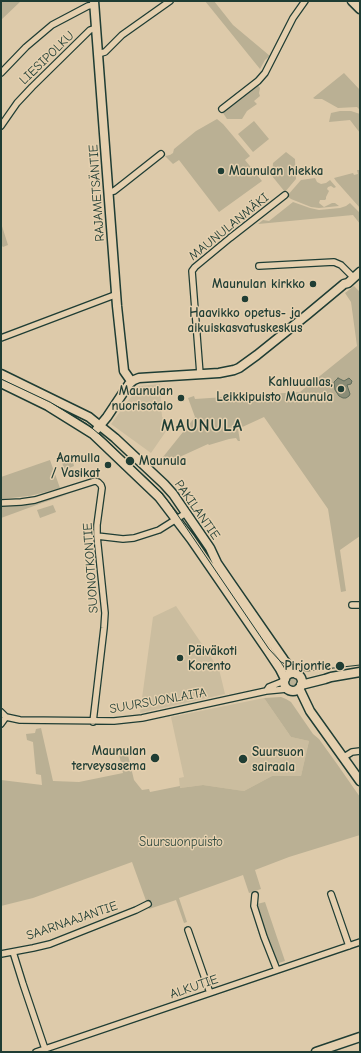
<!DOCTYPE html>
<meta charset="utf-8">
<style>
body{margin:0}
#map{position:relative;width:361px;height:1053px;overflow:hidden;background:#ddcaaa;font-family:"Comic Neue",sans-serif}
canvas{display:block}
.frame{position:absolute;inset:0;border:2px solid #1f3d34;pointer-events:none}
</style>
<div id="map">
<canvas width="361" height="1053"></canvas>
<div class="frame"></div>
</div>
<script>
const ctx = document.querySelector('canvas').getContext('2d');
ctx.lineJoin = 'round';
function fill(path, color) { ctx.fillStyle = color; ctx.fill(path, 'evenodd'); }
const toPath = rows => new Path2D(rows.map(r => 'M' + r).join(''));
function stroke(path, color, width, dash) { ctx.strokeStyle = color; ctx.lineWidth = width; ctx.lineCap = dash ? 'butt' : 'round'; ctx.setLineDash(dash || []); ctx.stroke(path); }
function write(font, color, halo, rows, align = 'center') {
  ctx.font = font + ' "Comic Neue",sans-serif'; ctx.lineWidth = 3; ctx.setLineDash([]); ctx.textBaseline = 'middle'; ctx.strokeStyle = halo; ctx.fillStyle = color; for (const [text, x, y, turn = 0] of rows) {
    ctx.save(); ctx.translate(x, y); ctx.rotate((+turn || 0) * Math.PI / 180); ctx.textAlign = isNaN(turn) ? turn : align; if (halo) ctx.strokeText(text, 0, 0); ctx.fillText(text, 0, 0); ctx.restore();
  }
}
const built = toPath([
 [160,384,162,417,171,424,151,453,111,424,139,386],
 [176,606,219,669,225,694,140,713,153,617],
 [264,698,291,737,309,741,301,776,272,776,244,791,203,785,180,788,179,778,184,777,171,717]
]);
const green = toPath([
 [1,1,21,1,1,20],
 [205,1,214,1,233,25,270,56,265,60,260,69],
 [344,73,360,90,360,110,357,107,338,108,322,99,315,99,313,98],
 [257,84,260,88,259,93,260,96,254,101,257,104,247,111,242,119,227,119,223,113],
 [340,111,351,111,360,114,360,133,350,120,329,122,331,113],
 [217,119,223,124,250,156,245,160,262,181,219,212,179,160,173,164,165,156,170,155,173,153,174,149,196,131],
 [254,121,269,139,253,152,238,134],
 [286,152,295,159,296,179,285,192,272,176,273,163],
 [357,170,360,170,360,208,336,181,334,178,353,173,354,175,358,174],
 [315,178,317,182,321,184,326,183,330,180,336,187,334,188,331,186,328,187,327,189,329,191,326,197,326,199,325,200,320,200,319,203,324,207,332,203,335,203,339,206,319,208,311,207,291,199,287,196,301,180],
 [293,202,310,208,319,210,340,208,346,206,350,203,360,213,360,224,353,215,258,224,263,220,269,221],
 [1,223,8,245,3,247,1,245],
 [354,286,360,292,360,536,340,550,346,591,341,592,328,509,264,417,238,429,240,441,238,441,236,438,229,439,209,445,208,444,162,465,159,462,195,417,188,398,194,396,195,399,300,392,357,346,351,302,345,293],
 [72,459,74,466,64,470,62,462],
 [50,460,60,488,46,492,29,496,1,499,1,477],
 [69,494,42,503,1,518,1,506,25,505],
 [53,505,56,512,40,518,37,510],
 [292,677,296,679,298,683,296,686,292,688,288,681,289,679],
 [281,697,286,699,291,702,313,734,319,739,337,764,360,797,360,835,289,857,255,870,261,889,249,893,243,875,179,898,187,922,184,923,176,900,149,909,132,862,33,898,1,906,1,780,42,785,41,775,36,774,33,742,27,740,26,734,35,733,36,729,41,728,53,781,79,782,123,773,118,749,126,747,134,780,142,790,149,789,150,792,180,786,180,788,203,785,244,791,272,776,301,776,309,741,291,737,264,698],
 [265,902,285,961,276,964,257,904]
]);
const water = toPath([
 [338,378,344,381,349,378,352,381,351,384,347,385,350,394,349,396,346,398,343,398,339,396,335,390,334,382,338,378]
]);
const street = toPath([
 [98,54,105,52,122,35,170,1],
 [1,73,26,47,52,25,88,6,94,5],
 [222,109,258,81,265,73,293,18,305,1],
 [1,126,17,103,32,87,90,30,96,28],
 [109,192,114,191,123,184,161,154],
 [259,266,334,262,341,265,354,278],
 [1,338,112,296,117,295],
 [200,374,192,271,195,267,230,238,285,195],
 [1,503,21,502,35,500,95,481,98,482,101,485,102,488,97,525,97,536,105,613,104,628,93,722],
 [97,536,123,539,134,538,159,530,186,513],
 [352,605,360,605],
 [267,690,269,687,284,681],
 [1,712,6,717,20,720,114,721,142,718,266,691,287,689],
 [1,724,6,717],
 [344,757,352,752,360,751],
 [331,894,349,946],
 [255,895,254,906,264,937,277,970],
 [188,930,210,993],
 [13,952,23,984,45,1049],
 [1,954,33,948,50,944,136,910,148,904],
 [36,1052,360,942]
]);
const secondary = toPath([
 [94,1,117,306,124,371,131,381],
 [352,1,360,9],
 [1,374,89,417,115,438,164,484,173,494,210,548,217,563,230,582,284,660,296,674],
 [1,383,48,406,93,434,159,497,191,539,268,651,280,669,285,679],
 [97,429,107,417,129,384,134,380,139,378,219,373,234,370,239,368,257,355,308,314,344,284,348,283,360,272],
 '284 682a9 9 0 1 1 18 0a9 9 0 1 1-18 0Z',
 [301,685,325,679,331,677,360,672],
 [299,688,310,711,360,781],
 [316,1052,360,1037]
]);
const tram = toPath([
 [1,379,50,402,87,424,105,439,157,488,168,501,179,517,269,649,281,662,295,669,307,671,360,665]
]);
const markers = [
 [221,171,4,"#1f3d34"],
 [313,284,4,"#1f3d34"],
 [245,299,4,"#1f3d34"],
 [341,389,4,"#1f3d34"],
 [181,398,4,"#1f3d34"],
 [130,461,5,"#1f3d34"],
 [108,465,4,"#1f3d34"],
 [180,658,4,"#1f3d34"],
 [340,666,5,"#1f3d34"],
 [155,758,5,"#1f3d34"],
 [243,759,5,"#1f3d34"]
];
const streetNames = [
 ["LIESIPOLKU",47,58,-44],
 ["RAJAMETSÄNTIE",97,193,-94],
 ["MAUNULANMÄKI",229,227,-39],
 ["PAKILANTIE",197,510,55],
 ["SUONOTKONTIE",91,568,-94],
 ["SUURSUONLAITA",158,701,-10],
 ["SAARNAAJANTIE",72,921,-19],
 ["ALKUTIE",194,987,-19]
];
const poiNames = [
 ["Maunulan hiekka",229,171,"left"],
 ["Maunulan kirkko",305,284],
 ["Haavikko opetus- ja",245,313,"center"],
 ["aikuiskasvatuskeskus",245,328,"center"],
 ["Kahluuallas,",333,382],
 ["Leikkipuisto Maunula",333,397],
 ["Maunulan",173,391],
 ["nuorisotalo",173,406],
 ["Aamulla",100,458],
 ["/ Vasikat",100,473],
 ["Maunula",139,461,"left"],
 ["Päiväkoti",188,651,"left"],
 ["Korento",188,666,"left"],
 ["Pirjontie",331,666],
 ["Maunulan",146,751],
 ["terveysasema",146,766],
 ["Suursuon",252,752,"left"],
 ["sairaala",252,767,"left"]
];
const parkNames = [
 ["Suursuonpuisto",181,842]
];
const districtNames = [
 ["MAUNULA",202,426]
];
fill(built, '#cbbd9f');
fill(green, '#bab094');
fill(water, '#8b8d77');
stroke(water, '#606d5c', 1);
stroke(street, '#1f3d34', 8);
stroke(secondary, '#1f3d34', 11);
stroke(street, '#e5d0af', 5.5);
stroke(secondary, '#e5d0af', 8);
stroke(tram, '#1f3d34', 1);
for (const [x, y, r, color] of markers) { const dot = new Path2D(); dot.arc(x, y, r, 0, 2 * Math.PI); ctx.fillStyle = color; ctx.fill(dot); stroke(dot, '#e5d0af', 1.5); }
write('13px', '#1f3d34', '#e5d0af', streetNames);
write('bold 13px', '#1f3d34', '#e5d0af', poiNames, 'right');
write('13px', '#2e483e', '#e5d0af', parkNames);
ctx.letterSpacing = '1px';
write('bold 17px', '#1f3d34', '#e5d0af', districtNames);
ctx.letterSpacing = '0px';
</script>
